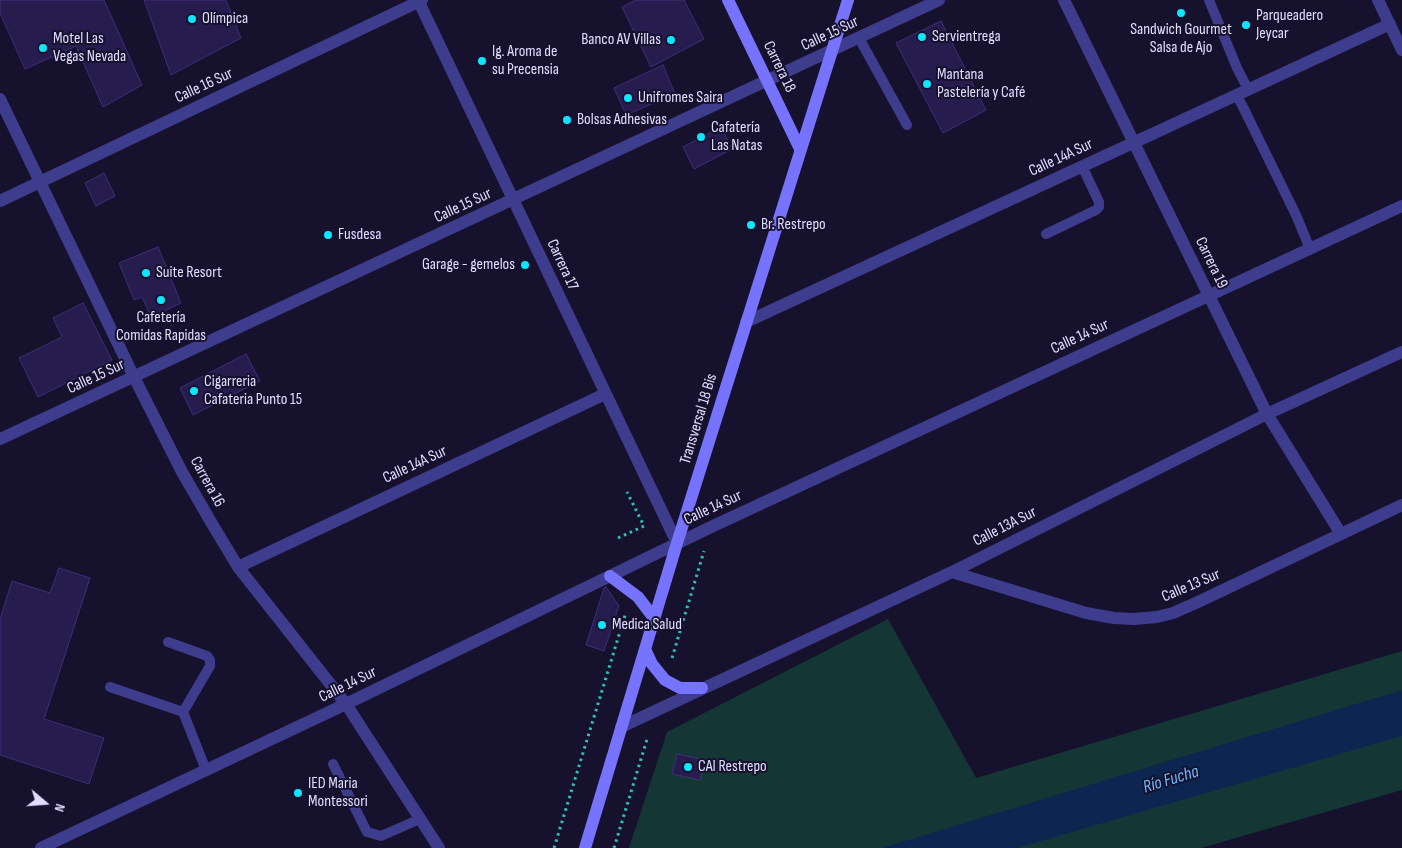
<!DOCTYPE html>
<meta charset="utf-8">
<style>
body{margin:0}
#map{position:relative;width:1402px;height:848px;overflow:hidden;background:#16112d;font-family:"Sofia Sans Condensed",sans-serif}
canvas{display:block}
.north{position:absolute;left:20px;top:778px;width:50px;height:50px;-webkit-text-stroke:4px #16112d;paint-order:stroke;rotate:108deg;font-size:14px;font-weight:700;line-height:20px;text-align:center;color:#e1ddff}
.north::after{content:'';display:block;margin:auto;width:18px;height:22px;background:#e1ddff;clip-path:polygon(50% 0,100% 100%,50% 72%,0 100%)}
</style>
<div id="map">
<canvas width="1402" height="848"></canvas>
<div class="north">N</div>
</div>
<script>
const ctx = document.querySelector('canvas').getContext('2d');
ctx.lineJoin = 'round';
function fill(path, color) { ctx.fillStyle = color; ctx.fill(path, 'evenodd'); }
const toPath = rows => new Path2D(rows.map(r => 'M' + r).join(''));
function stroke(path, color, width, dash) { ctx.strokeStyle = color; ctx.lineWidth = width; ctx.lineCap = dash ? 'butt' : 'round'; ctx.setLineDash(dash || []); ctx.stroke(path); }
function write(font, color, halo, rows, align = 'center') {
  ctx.font = font + ' "Sofia Sans Condensed",sans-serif'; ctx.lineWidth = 4; ctx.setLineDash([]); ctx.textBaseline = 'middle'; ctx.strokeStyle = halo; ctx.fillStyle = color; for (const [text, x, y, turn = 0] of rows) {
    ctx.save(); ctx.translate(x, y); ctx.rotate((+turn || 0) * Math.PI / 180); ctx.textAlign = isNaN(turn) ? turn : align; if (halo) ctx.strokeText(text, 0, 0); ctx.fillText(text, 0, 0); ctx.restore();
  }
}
const green = toPath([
 [888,619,976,778,1402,651,1402,790,1201,848,629,848,667,732]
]);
const water = toPath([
 [1402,690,1402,736,1017,848,882,848]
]);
const building = toPath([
 [0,0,104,0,142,85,103,107,76,46,25,69,0,13,0,0],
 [144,0,226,0,241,38,171,75,144,0],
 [636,0,684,0,704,39,651,67,622,7,636,0],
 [941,21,986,110,943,133,896,43,941,21],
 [663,65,675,94,626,115,614,88,663,65],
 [721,127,732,149,694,169,683,147,721,127],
 [104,173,115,196,96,206,85,183,104,173],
 [158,247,181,303,151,317,142,297,134,300,119,263,158,247],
 [83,303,112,360,38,397,19,358,62,337,53,318,83,303],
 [246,354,260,381,193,415,180,388,246,354],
 [59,568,90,578,44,719,104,738,89,784,0,755,0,619,12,581,50,593,59,568],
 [606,587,619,606,604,651,586,645,604,588,606,587],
 [677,754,705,760,700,780,672,774,677,754]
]);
const path = toPath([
 [618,538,644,526,627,492],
 [672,658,704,551],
 [554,848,626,612],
 [614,848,648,736]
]);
const service = toPath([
 [1209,0,1237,68,1248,89],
 [859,38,907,125],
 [1236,95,1242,105,1296,215,1310,249],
 [1046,234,1096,210,1099,207,1099,202,1082,166],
 [168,642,207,656,210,660,210,666,183,712],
 [110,687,183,712,206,770],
 [333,764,367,832,381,836,420,819]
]);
const minor = toPath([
 [418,0,677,543],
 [1064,0,1267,414,1341,534],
 [1378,0,1402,50],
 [0,99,134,377,182,472,211,522,238,567,346,704,439,848],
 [0,201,422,0],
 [746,322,1390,24],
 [0,439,939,0],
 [238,567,605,394],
 [952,572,1267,414,1402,352],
 [41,848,346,704,711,527,1402,206]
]);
const tertiary = toPath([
 [621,727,952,572,1086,613,1114,618,1134,619,1157,617,1173,613,1198,602,1402,505]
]);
const secondary = toPath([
 [728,0,800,149],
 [610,576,638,597,654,618],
 [645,649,652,664,665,680,680,688,702,688],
 [585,848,677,543,848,0]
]);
const markers = [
 [1181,13,5,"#09e8ff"],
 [192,19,5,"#09e8ff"],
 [1246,25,5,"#09e8ff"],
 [922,37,5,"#09e8ff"],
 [671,40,5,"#09e8ff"],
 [43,48,5,"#09e8ff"],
 [482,61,5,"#09e8ff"],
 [927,84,5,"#09e8ff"],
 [628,98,5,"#09e8ff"],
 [567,120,5,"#09e8ff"],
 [701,137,5,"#09e8ff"],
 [751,225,5,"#09e8ff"],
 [328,235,5,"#09e8ff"],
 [525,265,5,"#09e8ff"],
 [146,273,5,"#09e8ff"],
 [161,300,5,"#09e8ff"],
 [194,391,5,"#09e8ff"],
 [602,625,5,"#09e8ff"],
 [688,767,5,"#09e8ff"],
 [298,793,5,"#09e8ff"]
];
const poiNames = [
 ["Parqueadero",1256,16],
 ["Jeycar",1256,34],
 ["Olímpica",202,19],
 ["Sandwich Gourmet",1181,30,"center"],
 ["Salsa de Ajo",1181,48,"center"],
 ["Servientrega",932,37],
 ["Motel Las",53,39],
 ["Vegas Nevada",53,57],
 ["Banco AV Villas",661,40,"right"],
 ["Ig. Aroma de",492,52],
 ["su Precensia",492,70],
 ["Mantana",937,75],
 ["Pastelería y Café",937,93],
 ["Unifromes Saira",638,98],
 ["Bolsas Adhesivas",577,120],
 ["Cafatería",711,128],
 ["Las Natas",711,146],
 ["Br. Restrepo",761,225],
 ["Fusdesa",338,235],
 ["Garage - gemelos",515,265,"right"],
 ["Suite Resort",156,273],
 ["Cafetería",161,318,"center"],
 ["Comidas Rapidas",161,336,"center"],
 ["Cigarreria",204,382],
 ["Cafateria Punto 15",204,400],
 ["Medica Salud",612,625],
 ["CAI Restrepo",698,767],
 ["IED Maria",308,784],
 ["Montessori",308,802]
];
const streetNames = [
 ["Calle 15 Sur",830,34,-25],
 ["Carrera 18",779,67,64],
 ["Calle 16 Sur",204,86,-25],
 ["Calle 14A Sur",1061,158,-25],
 ["Calle 15 Sur",463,206,-25],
 ["Carrera 19",1211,263,64],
 ["Carrera 17",562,265,65],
 ["Calle 14 Sur",1080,337,-25],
 ["Calle 15 Sur",96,377,-25],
 ["Transversal 18 Bis",699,419,-73],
 ["Calle 14A Sur",415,465,-25],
 ["Carrera 16",207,482,61],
 ["Calle 14 Sur",713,508,-25],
 ["Calle 13A Sur",1005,527,-27],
 ["Calle 13 Sur",1191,586,-23],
 ["Calle 14 Sur",348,685,-26]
];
const waterNames = [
 ["Río Fucha",1171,780,-17]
];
fill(green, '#143735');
fill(water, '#0c2651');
fill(building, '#261d4e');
stroke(building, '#3d2f7a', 1);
stroke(path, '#2fc1b7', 3, [2.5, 4]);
stroke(service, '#3e3c8c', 10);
stroke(minor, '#3e3c8c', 12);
stroke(tertiary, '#3e3c8c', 12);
stroke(secondary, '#7674ff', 12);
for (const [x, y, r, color] of markers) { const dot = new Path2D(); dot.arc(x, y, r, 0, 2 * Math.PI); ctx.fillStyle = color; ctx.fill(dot); stroke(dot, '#16112d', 2); }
write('16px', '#e1ddff', '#16112d', poiNames, 'left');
write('16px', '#e1ddff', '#16112d', streetNames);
write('italic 18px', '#6bbbff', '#16112d', waterNames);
</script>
